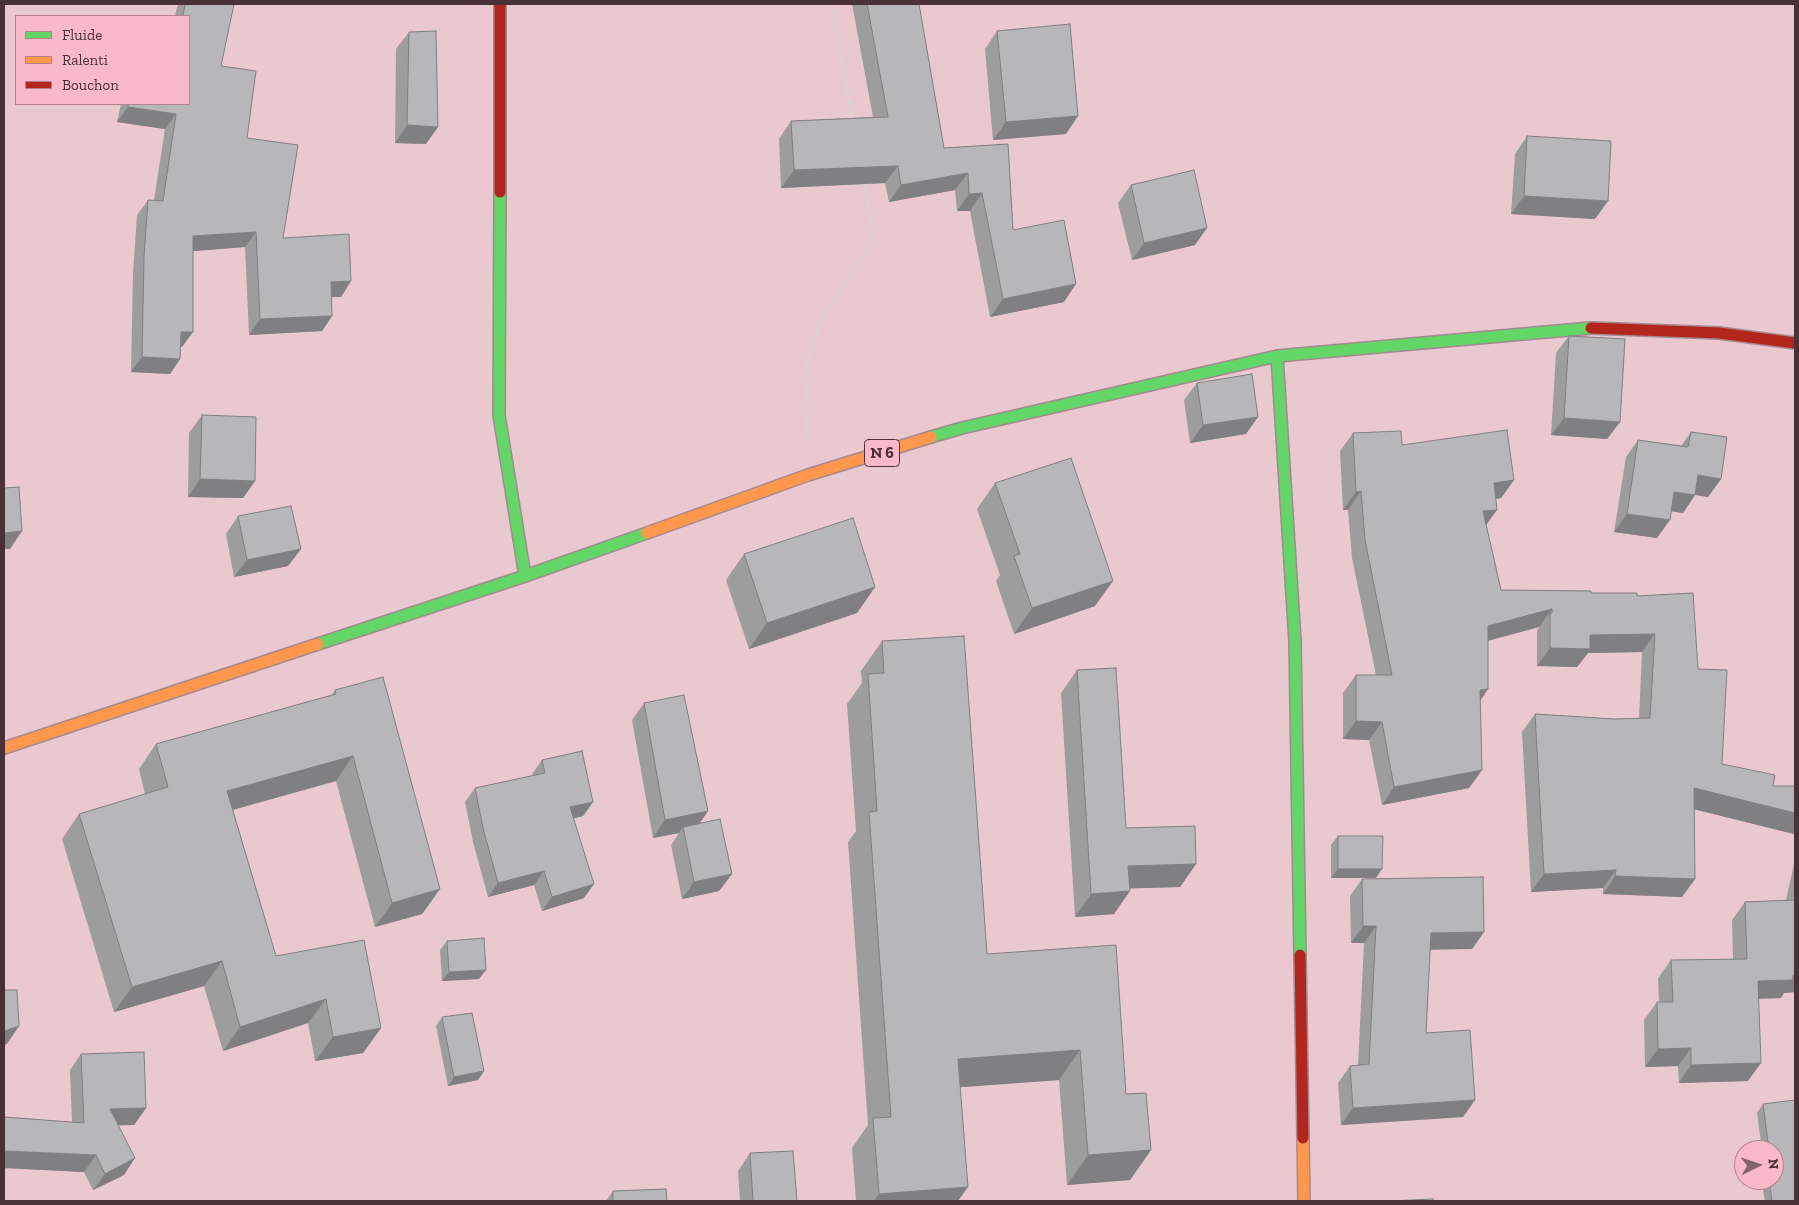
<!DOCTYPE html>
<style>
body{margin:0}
#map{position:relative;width:1799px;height:1205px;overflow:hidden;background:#eac8d0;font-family:"Zilla Slab",serif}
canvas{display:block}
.frame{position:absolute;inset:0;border:5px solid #4a3037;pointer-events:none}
.legend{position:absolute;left:15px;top:15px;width:175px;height:90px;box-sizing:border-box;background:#f9b9c8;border:1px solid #b3828e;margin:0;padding:6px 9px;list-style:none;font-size:15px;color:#4a3037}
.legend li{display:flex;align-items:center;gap:10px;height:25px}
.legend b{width:25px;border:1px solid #b3828e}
.north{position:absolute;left:1734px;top:1140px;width:50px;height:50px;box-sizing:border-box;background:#f9b9c8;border:1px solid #b3828e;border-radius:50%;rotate:86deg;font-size:14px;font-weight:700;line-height:20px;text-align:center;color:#4a3037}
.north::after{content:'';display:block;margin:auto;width:18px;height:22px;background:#82656d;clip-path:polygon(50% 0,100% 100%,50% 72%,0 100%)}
</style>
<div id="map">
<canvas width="1799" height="1205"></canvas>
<div class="frame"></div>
<ul class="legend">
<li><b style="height:6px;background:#63d668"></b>Fluide</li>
<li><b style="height:6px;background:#ff974d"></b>Ralenti</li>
<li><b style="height:6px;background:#b3261e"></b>Bouchon</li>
</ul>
<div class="north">N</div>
</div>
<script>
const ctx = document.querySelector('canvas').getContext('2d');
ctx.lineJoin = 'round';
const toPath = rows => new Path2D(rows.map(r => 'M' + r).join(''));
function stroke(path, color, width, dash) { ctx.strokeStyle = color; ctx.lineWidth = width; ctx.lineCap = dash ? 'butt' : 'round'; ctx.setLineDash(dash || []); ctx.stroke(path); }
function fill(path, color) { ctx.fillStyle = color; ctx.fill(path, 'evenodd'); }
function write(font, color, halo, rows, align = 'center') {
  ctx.font = font + ' "Zilla Slab",serif'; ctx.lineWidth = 4; ctx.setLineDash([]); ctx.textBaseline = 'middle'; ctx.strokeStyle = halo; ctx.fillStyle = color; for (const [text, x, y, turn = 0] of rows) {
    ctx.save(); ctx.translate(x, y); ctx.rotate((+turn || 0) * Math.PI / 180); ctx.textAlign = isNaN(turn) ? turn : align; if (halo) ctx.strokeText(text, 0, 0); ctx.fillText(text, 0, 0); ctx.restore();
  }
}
const path = toPath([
 [832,4,853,122],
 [806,440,807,365,821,318,874,237,864,182]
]);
const fast = toPath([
 [500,192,499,415,525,576],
 [1277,356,1295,641,1300,955],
 [931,437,962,428,1277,356,1591,328],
 [318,644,525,576,647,533]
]);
const slow = toPath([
 [647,533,808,475,931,437],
 [4,748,318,644],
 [1303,1138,1304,1201]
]);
const jam = toPath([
 [500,192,500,4],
 [1591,328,1719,333,1795,343],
 [1300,955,1303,1138]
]);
const wall = toPath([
 [179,4,234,4,221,66,283,238,351,281,341,297,331,297,332,316,322,331,249,335,245,247,193,251,182,347,181,347,180,359,170,374,131,372,133,273,137,215,148,200,154,200,165,129,117,122,121,104,189,104,189,16,175,16,177,7],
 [852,4,919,4,944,148,1008,144,1013,230,1064,302,990,317,970,211,957,211,955,190,889,202,885,183,781,188,779,139,791,121,873,117],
 [997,31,1066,134,993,140,985,49],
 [409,32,426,144,395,143,396,49],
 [1527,136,1595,219,1511,214,1515,154],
 [1131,185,1195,245,1132,260,1118,203],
 [1569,336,1620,422,1607,439,1551,435,1556,353],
 [1197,383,1246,434,1190,443,1184,400],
 [202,415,255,481,243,498,188,497,189,433],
 [1691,432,1721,479,1708,497,1695,495,1683,513,1671,511,1657,538,1614,532,1626,457,1638,440,1681,446],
 [1353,433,1402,445,1514,480,1501,498,1495,499,1497,510,1486,524,1501,590,1591,593,1637,596,1698,669,1722,764,1773,786,1795,786,1795,992,1784,993,1781,998,1759,999,1748,1081,1679,1083,1678,1066,1645,1067,1644,1020,1657,1002,1659,1002,1658,978,1671,960,1733,959,1732,920,1745,902,1786,900,1794,864,1794,834,1694,809,1695,879,1682,897,1603,894,1603,888,1531,892,1522,732,1535,714,1614,719,1639,719,1642,652,1588,653,1577,667,1537,666,1537,631,1539,627,1488,641,1488,689,1480,701,1482,770,1469,788,1382,805,1369,740,1343,739,1343,693,1356,675,1376,675,1352,558,1348,510,1343,510,1340,451],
 [995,483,1095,606,1014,634,996,581,1000,575,977,509],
 [238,516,301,549,288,566,234,577,226,534],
 [744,554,875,587,857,613,749,649,726,580],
 [882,641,987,954,1126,1094,1151,1150,1130,1180,1067,1185,1059,1080,960,1087,958,1201,856,1201,852,1148,868,1125,848,842,856,831,847,704,862,683,861,671],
 [1077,670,1126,828,1196,864,1180,887,1129,888,1114,914,1075,917,1061,693],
 [335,690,440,889,422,914,375,927,336,781,233,810,276,956,381,1028,363,1053,315,1061,308,1023,223,1051,204,986,114,1012,62,839,79,814,145,794,139,769,156,744,332,695],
 [644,703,700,823,732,874,719,891,682,899,671,845,679,833,653,838,632,720],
 [542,760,593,802,583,816,574,818,584,898,542,911,534,885,488,897,473,842,465,802,475,788,533,776,532,774],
 [1338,836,1376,878,1331,878,1331,845],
 [1362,879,1484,932,1472,949,1430,949,1426,1033,1475,1100,1463,1117,1341,1125,1338,1083,1350,1066,1358,1065,1364,943,1351,943,1350,896],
 [447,941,479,979,442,981,440,950],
 [442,1017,484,1071,478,1080,448,1086,436,1026],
 [81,1054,146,1108,134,1125,118,1125,124,1175,93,1190,84,1172,5,1168,4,1117,72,1122,70,1070],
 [1763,1104,1795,1201,1765,1201,1761,1180,1774,1180,1774,1150,1762,1150,1757,1113],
 [750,1153,797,1201,740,1201,738,1171],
 [613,1191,667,1201,606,1201]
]);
const shadedWall = toPath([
 [128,107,176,114,165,129,117,122],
 [1078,116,1066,134,993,140,1006,122],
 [407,125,438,127,426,144,395,143],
 [898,166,885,183,781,188,794,170],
 [968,173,955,190,889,202,901,185],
 [982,193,970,211,957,211,969,194],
 [1524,196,1608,201,1595,219,1511,214],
 [1207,228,1195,245,1132,260,1144,243],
 [256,232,245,247,182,252,193,236],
 [351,281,341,297,320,297,331,282],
 [1076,284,1064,302,990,317,1003,299],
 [332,316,322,331,249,335,260,319],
 [181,332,193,332,182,347,170,347],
 [142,357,180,359,170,374,131,372],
 [1258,417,1246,434,1190,443,1203,425],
 [1564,418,1620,422,1607,439,1551,435],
 [1698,475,1721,479,1708,497,1685,493],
 [200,479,255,481,243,498,188,497],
 [1514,480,1501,498,1481,501,1494,483],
 [1361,491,1348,510,1343,510,1356,492],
 [1674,492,1695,495,1683,513,1661,510],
 [1497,510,1484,528,1483,511],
 [1627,514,1670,520,1657,538,1614,532],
 [22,531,10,549,4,549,4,533],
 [301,549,288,566,234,577,247,560],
 [1113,581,1095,606,1014,634,1032,608],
 [875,587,857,613,749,649,767,623],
 [1552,609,1539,627,1475,644,1488,626],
 [1655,634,1642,652,1588,653,1577,667,1537,666,1550,648,1590,635],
 [1488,689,1476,707,1480,690],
 [1356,721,1382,722,1369,740,1343,739],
 [353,756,336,781,210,816,227,791],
 [1482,770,1469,788,1382,805,1394,787],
 [1694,788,1795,813,1795,832,1794,834,1681,806],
 [593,802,583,816,560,822,570,807],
 [708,811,696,829,683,827,679,833,653,838,665,820],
 [1196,864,1180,887,1112,889,1128,866],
 [1338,869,1382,869,1376,878,1331,878],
 [1616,870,1603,888,1531,892,1544,874],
 [544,871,534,885,488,897,498,883],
 [732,874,719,891,682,899,694,882],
 [1615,876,1695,879,1682,897,1603,894],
 [594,884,584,898,542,911,552,897],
 [440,889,422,914,375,927,392,903],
 [1130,891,1114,914,1075,917,1091,894],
 [1363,926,1376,926,1364,943,1351,943],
 [1484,932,1472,949,1419,950,1431,933],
 [222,961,204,986,114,1012,132,987],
 [486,970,479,979,442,981,449,972],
 [1795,975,1795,992,1784,993,1781,998,1745,999,1758,981],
 [326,999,308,1023,223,1051,240,1027],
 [19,1026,7,1044,4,1045,4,1031],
 [381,1028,363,1053,315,1061,333,1037],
 [1691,1048,1678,1066,1645,1067,1658,1049],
 [1080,1050,1059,1080,937,1089,958,1059],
 [1761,1063,1748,1081,1679,1083,1691,1065],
 [484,1071,478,1080,448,1086,454,1077],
 [1475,1100,1463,1117,1341,1125,1353,1108],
 [146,1108,134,1125,99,1126,110,1109],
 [1151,1150,1130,1180,1067,1185,1088,1155],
 [4,1151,96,1155,84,1172,4,1168],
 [135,1158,124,1175,93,1190,105,1174],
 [968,1187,958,1201,874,1201,879,1194]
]);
const building = toPath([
 [185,4,234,4,221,66,256,71,247,138,298,145,283,238,349,234,351,281,331,282,332,316,260,319,256,232,193,236,193,332,181,332,180,359,142,357,144,257,148,200,163,201,176,114,128,107,128,104,189,104,189,16,183,16,185,4],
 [867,4,919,4,944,148,1008,144,1013,230,1064,220,1076,284,1003,299,982,193,969,194,968,173,901,185,898,166,794,170,791,121,888,117,867,4],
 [1070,24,1078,116,1006,122,997,31,1070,24],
 [436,31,438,127,407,125,409,32,436,31],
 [1527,136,1611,141,1608,201,1524,196,1527,136],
 [1194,170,1207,228,1144,243,1131,185,1194,170],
 [1569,336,1625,339,1620,422,1564,418,1569,336],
 [1252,374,1258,417,1203,425,1197,383,1252,374],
 [202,415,256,417,255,481,200,479,202,415],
 [1507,430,1514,480,1494,483,1497,510,1483,511,1501,590,1591,591,1591,593,1637,593,1637,596,1693,593,1698,669,1727,670,1722,764,1775,775,1773,786,1795,786,1795,813,1694,788,1695,879,1615,876,1616,870,1544,874,1535,714,1614,719,1650,718,1655,634,1590,635,1590,649,1550,648,1550,613,1552,613,1552,609,1488,626,1488,689,1480,690,1482,770,1394,787,1382,722,1356,721,1356,675,1392,675,1365,540,1361,491,1356,492,1353,433,1401,431,1402,445,1507,430],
 [1691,432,1727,437,1721,479,1698,475,1695,495,1674,492,1670,520,1627,514,1638,440,1688,447,1691,432],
 [1071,458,1113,581,1032,608,1014,556,1020,554,995,483,1071,458],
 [19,487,22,531,4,533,4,488,19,487],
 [291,506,301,549,247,560,238,516,291,506],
 [853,518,875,587,767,623,744,554,853,518],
 [964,636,987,954,1116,945,1126,1094,1146,1093,1151,1150,1088,1155,1080,1050,958,1059,968,1187,879,1194,873,1118,891,1117,869,812,877,811,868,674,884,673,882,641,964,636],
 [1116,668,1126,828,1195,826,1196,864,1128,866,1130,891,1091,894,1077,670,1116,668],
 [383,677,440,889,392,903,353,756,227,791,276,956,364,940,381,1028,333,1037,326,999,240,1027,222,961,132,987,79,814,168,787,156,744,336,694,335,690,383,677],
 [684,695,708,811,665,820,644,703,684,695],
 [582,751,593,802,570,807,594,884,552,897,544,871,498,883,483,828,475,788,545,773,542,760,582,751],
 [720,819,732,874,694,882,683,827,720,819],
 [1338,836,1383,836,1382,869,1338,869,1338,836],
 [1483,877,1484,932,1431,933,1426,1033,1470,1030,1475,1100,1353,1108,1350,1066,1369,1064,1376,926,1363,926,1362,879,1483,877],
 [1795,900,1795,975,1793,975,1793,980,1758,981,1761,1063,1691,1065,1691,1048,1658,1049,1657,1002,1673,1002,1671,960,1747,959,1745,902,1795,900],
 [484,938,486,970,449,972,447,941,484,938],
 [4,990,17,990,19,1026,4,1031,4,990],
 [472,1013,484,1071,454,1077,442,1017,472,1013],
 [144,1052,146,1108,110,1109,135,1158,105,1174,96,1155,4,1151,5,1169,4,1169,4,1117,84,1123,81,1054,144,1052],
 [1795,1100,1795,1201,1772,1201,1769,1180,1774,1180,1774,1150,1769,1150,1763,1104,1795,1100],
 [793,1151,797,1201,753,1201,750,1153,793,1151],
 [666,1189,667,1201,613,1201,613,1191,666,1189],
 [1433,1199,1433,1201,1389,1201,1433,1199]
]);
const shields = [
 [882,453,35]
];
const shieldNames = [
 ["N 6",882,453]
];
stroke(fast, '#a38a90', 14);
stroke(slow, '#a38a90', 14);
stroke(jam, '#a38a90', 14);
stroke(path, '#dcd2d4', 3, [4, 2.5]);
stroke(fast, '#63d668', 11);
stroke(slow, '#ff974d', 11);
stroke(jam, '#b3261e', 11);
fill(wall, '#9d9d9e');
fill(shadedWall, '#807f81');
fill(building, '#b7b6b8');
stroke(building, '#807f81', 1);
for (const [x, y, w] of shields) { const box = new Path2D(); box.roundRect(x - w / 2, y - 13.5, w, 27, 4); ctx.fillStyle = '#f9b9c8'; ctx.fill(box); stroke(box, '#4a3037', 1); }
write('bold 16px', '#4a3037', null, shieldNames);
</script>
